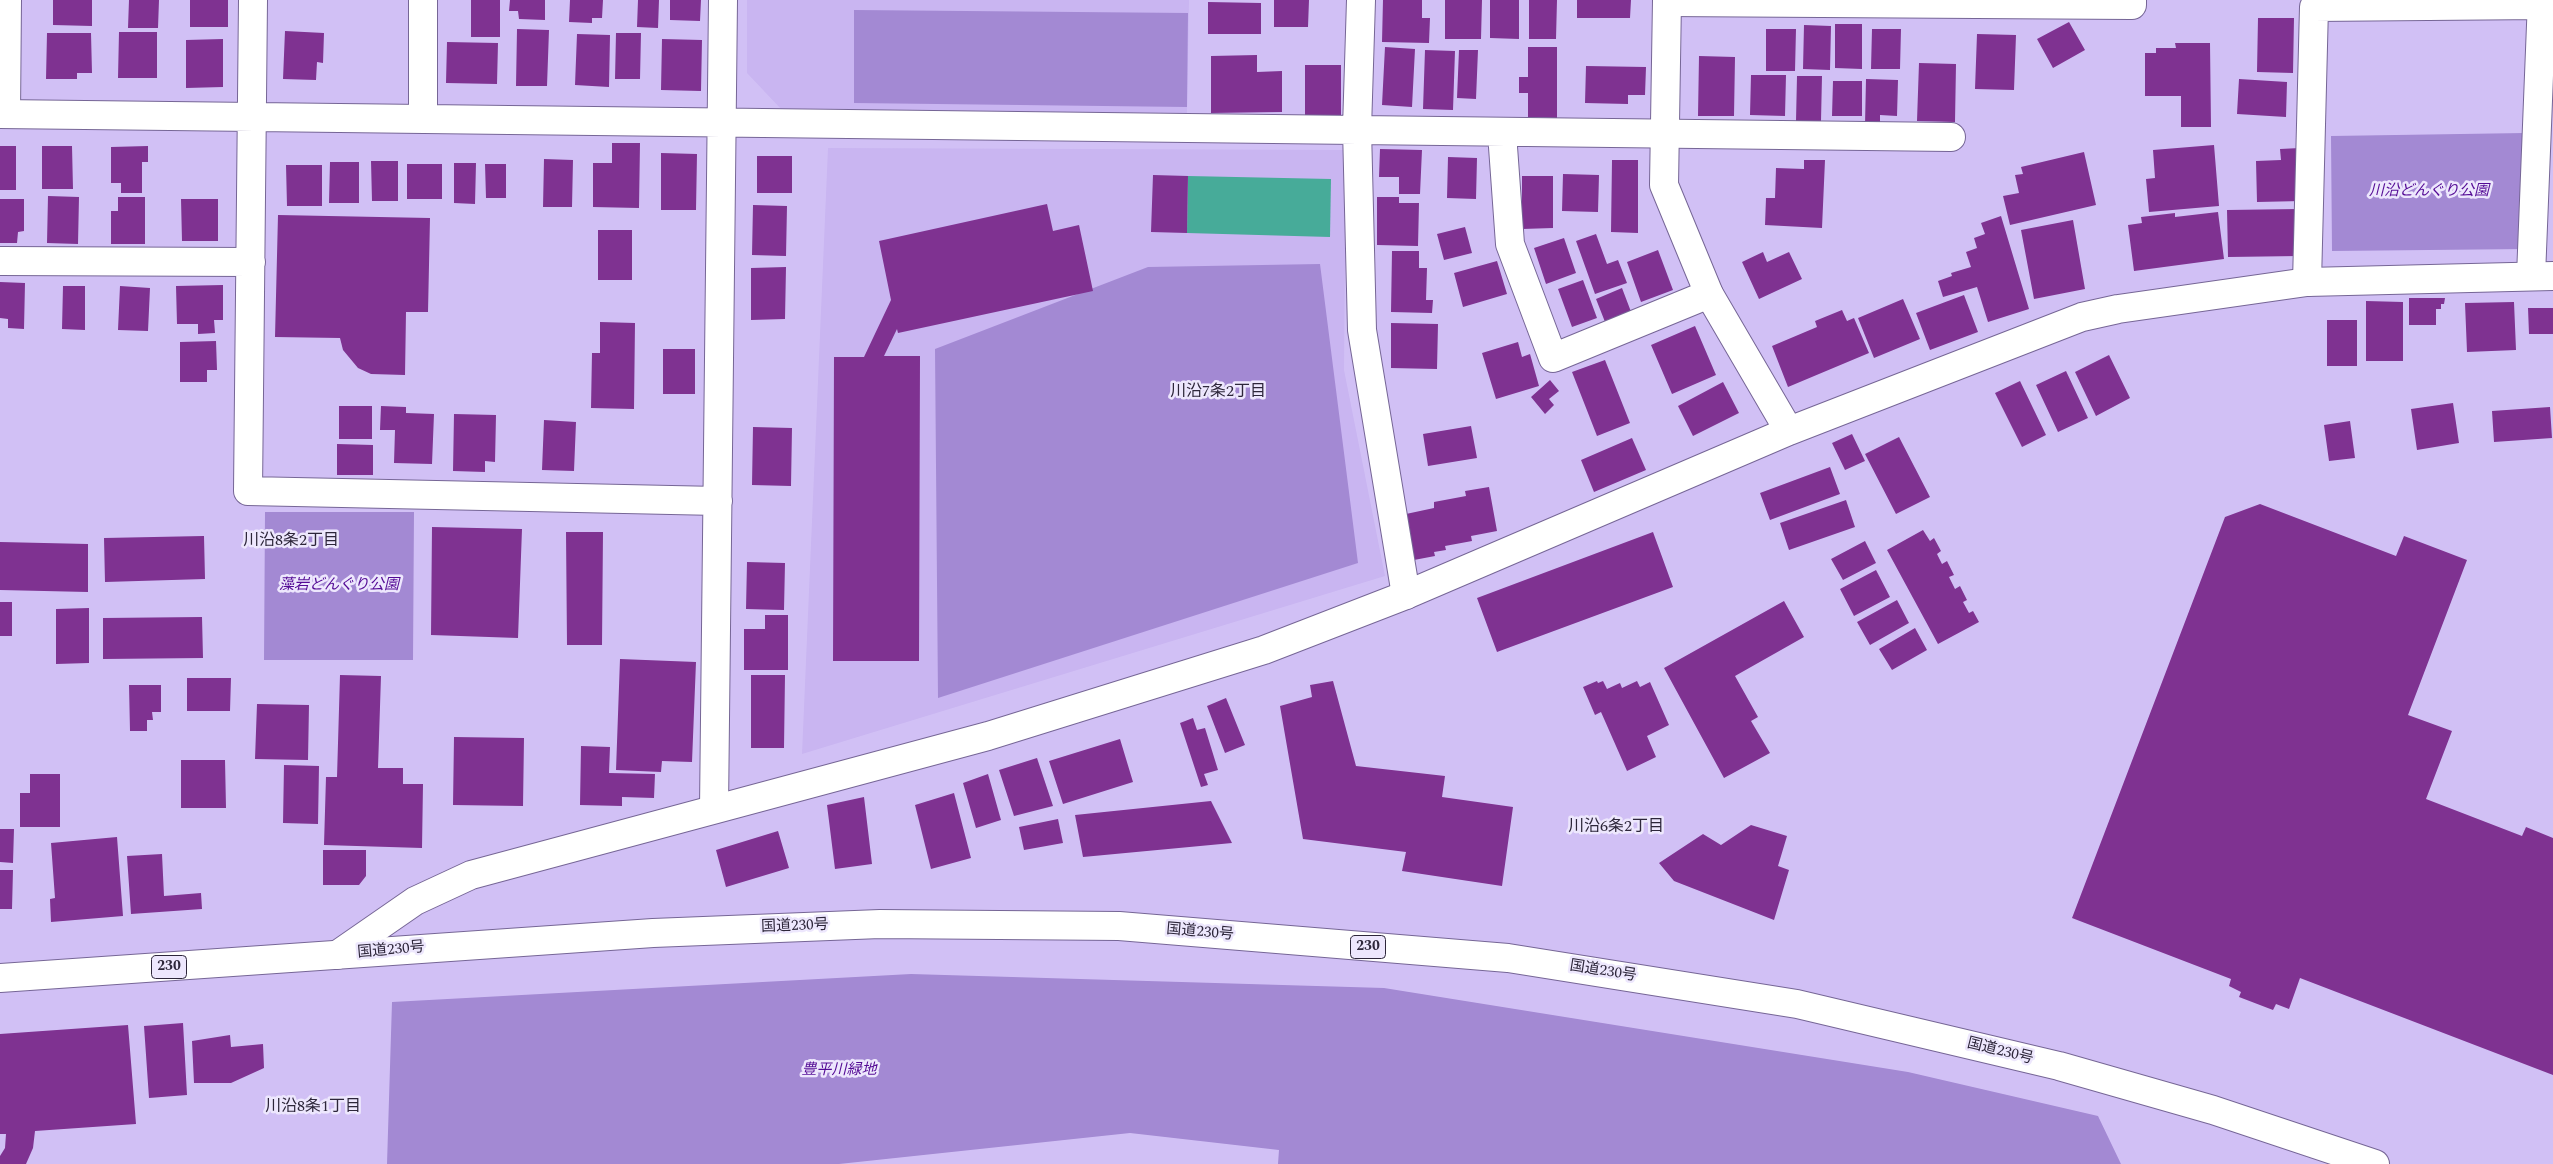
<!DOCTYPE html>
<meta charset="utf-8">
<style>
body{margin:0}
canvas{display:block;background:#d1c0f5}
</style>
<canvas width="2553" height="1164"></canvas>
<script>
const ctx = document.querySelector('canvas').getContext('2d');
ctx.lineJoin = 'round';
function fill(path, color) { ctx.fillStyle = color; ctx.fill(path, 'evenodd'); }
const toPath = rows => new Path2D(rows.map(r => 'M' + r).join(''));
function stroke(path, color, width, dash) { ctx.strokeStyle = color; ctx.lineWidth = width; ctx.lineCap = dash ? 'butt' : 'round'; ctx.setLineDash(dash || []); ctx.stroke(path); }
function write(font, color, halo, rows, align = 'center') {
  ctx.font = font + ' Spectral,"Noto Sans JP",serif'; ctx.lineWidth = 5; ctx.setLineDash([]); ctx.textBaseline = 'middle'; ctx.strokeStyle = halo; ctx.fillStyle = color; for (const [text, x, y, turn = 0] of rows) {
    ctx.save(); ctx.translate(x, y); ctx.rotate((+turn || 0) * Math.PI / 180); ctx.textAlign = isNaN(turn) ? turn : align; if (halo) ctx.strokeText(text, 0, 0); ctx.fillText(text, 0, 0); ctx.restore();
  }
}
const built = toPath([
 [747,0,1189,0,1187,113,781,109,747,73],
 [828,148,1346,150,1344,370,1385,576,802,754]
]);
const green = toPath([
 [854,10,1188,13,1187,107,854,103],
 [2525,133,2526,249,2332,251,2331,136],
 [1320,264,1358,563,938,698,935,349,1148,267],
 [265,512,414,512,413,660,264,660],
 [911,974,1384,988,1908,1072,2098,1116,2121,1164,1278,1164,1279,1150,1130,1133,839,1164,387,1164,392,1002]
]);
const water = toPath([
 [1188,176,1331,179,1330,237,1187,233]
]);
const building = toPath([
 [53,0,92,0,92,26,53,25],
 [129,0,159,0,158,28,128,28],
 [190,0,228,0,228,27,190,27],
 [471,0,500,0,500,37,471,37],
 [510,0,545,0,545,20,519,19,518,11,509,11],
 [570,0,603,0,602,18,592,18,592,23,569,22],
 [638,0,659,0,658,28,637,27],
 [670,0,701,0,700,21,670,20],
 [1274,0,1309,0,1308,27,1274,27],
 [1383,0,1422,0,1422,18,1430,18,1429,43,1382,42],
 [1445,0,1482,0,1481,39,1445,39],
 [1490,0,1519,0,1519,39,1490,38],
 [1529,0,1557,0,1556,39,1529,39],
 [1577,0,1631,0,1630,18,1577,18],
 [1208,2,1261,3,1261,34,1208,34],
 [2258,18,2294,18,2293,73,2257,72],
 [2069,22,2085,50,2053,68,2037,39],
 [1835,24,1862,24,1862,69,1835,68],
 [1804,25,1831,26,1830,70,1803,69],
 [517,29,549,30,547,86,516,86],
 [1766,29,1796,29,1795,71,1766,71],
 [1872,29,1901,29,1900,69,1871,69],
 [285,31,324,33,323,63,317,62,316,80,283,79],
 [119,32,157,32,157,78,118,78],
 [47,33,91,33,92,73,77,73,77,79,46,79],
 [616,33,641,33,640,79,615,79],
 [577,34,610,35,609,87,575,85],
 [1977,34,2016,35,2014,90,1975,89],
 [223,39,223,87,186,88,186,40],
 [662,39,702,40,701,91,661,90],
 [447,42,498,43,497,84,446,83],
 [2175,43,2210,43,2211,127,2181,127,2181,96,2145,96,2145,53,2156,53,2156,48,2176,48],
 [1385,47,1415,49,1412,107,1382,105],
 [1528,47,1557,47,1557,118,1528,117,1528,93,1519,93,1519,77,1528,77],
 [1425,50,1455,51,1453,110,1423,109],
 [1459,50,1478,50,1476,99,1457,98],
 [1257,55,1257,72,1282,71,1282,112,1211,113,1211,56],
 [1699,56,1735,57,1734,116,1698,116],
 [1919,63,1956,64,1955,122,1917,121],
 [1305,65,1341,65,1341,120,1305,120],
 [1586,66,1646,67,1645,95,1628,95,1628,104,1585,103],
 [1751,75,1786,75,1785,116,1750,115],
 [1797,76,1822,76,1821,121,1796,121],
 [1866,79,1898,80,1897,116,1880,115,1880,125,1865,125],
 [2239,79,2287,82,2286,117,2237,114],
 [1833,81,1862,81,1862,116,1832,116],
 [612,143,640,143,639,208,593,207,593,163,612,163],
 [2214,145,2219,206,2149,212,2146,179,2155,178,2153,150],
 [0,146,16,146,16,190,0,190],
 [42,146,72,146,73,189,42,189],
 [148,146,148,162,142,162,142,193,121,193,121,183,111,183,111,147],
 [2300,148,2302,201,2257,202,2256,161,2281,160,2280,149],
 [1380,149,1422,150,1420,194,1399,194,1399,177,1379,177],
 [2084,152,2096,205,2010,225,2003,196,2019,193,2015,175,2023,174,2021,167],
 [661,153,697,154,696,210,661,210],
 [757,156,792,156,792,193,757,193],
 [1448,157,1477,158,1476,199,1447,198],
 [544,159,573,160,572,207,543,207],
 [1612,160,1638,160,1638,233,1611,232],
 [1804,160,1825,160,1822,228,1765,225,1766,198,1775,198,1776,168,1804,169],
 [371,161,398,161,398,201,372,201],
 [330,162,359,162,359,203,329,203],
 [454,163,476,163,475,204,454,203],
 [407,164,442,164,442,199,407,199],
 [485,164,506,164,506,198,486,198],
 [286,165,322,165,322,206,287,206],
 [1563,174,1599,175,1598,212,1562,211],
 [1153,175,1188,176,1187,233,1151,232],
 [1522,176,1553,176,1553,228,1522,229],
 [48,196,79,197,78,244,47,243],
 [118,197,145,197,145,244,111,244,111,211,118,211],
 [1377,197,1399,197,1399,203,1419,203,1418,246,1377,245],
 [0,199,24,199,24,231,18,232,17,243,0,243],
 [181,199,218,199,218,241,182,241],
 [1047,204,1053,231,1079,225,1093,291,898,333,897,329,884,356,920,356,919,661,833,661,834,357,864,357,891,300,879,241],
 [753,205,787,206,786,256,752,255],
 [2298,209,2299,256,2228,257,2227,210],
 [2218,212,2224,259,2134,271,2128,225,2142,223,2141,217,2175,213,2175,217],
 [278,215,430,218,428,312,406,312,405,375,371,374,358,368,343,350,340,338,275,337],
 [2001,216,2029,309,1988,322,1977,287,1943,297,1938,281,1952,276,1951,273,1971,267,1966,252,1977,248,1974,238,1985,234,1981,223],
 [2073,220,2085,289,2034,299,2021,230],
 [1465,227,1472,253,1444,260,1437,234],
 [598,230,632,230,632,280,598,280],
 [1596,234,1607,264,1618,260,1627,283,1595,294,1576,241],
 [1564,238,1576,273,1546,284,1534,248],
 [1658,250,1673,290,1641,302,1627,262],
 [1392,251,1419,251,1419,268,1427,268,1426,300,1433,300,1432,313,1391,312],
 [1763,252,1767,262,1789,252,1802,279,1759,299,1742,262],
 [1497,261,1507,294,1463,307,1454,273],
 [786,267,785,319,751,320,751,268],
 [1583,280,1597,318,1572,327,1558,289],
 [0,282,25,283,24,329,8,328,8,319,0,318],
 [223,285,223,320,214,320,215,333,198,334,198,324,177,324,176,286],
 [63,286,85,286,85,330,62,329],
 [120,286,150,288,148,331,118,330],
 [1622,288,1633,317,1607,327,1596,299],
 [1964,295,1978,332,1930,350,1916,313],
 [2409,298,2445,298,2444,304,2441,304,2441,309,2436,309,2436,325,2409,325],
 [1903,299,1920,339,1874,358,1858,318],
 [2366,301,2403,302,2403,361,2366,361],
 [2514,302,2516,350,2467,352,2465,303],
 [2528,308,2553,308,2553,334,2529,334],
 [1842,310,1847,321,1854,318,1869,353,1788,387,1772,346,1817,327,1815,321],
 [2327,320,2357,320,2357,366,2327,366],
 [600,322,635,323,634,409,591,408,592,353,600,353],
 [1391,323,1438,324,1437,369,1391,368],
 [1695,326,1716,375,1672,394,1651,345],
 [216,341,217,370,207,370,207,382,180,382,180,342],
 [1518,342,1522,357,1530,354,1539,386,1496,399,1482,353],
 [663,349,695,349,695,394,663,394],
 [2109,355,2130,398,2096,416,2075,372],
 [1605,360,1630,423,1597,436,1572,372],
 [2066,371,2088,418,2058,432,2036,385],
 [1550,380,1559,391,1549,399,1554,405,1545,414,1531,397],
 [2020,381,2046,435,2022,447,1995,393],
 [1723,382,1739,413,1693,436,1678,406],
 [2453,403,2459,443,2417,450,2411,409],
 [339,406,372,406,372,439,339,439],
 [381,406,406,407,406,413,434,414,432,464,394,463,395,430,380,430],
 [2550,407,2552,438,2494,442,2492,411],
 [454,414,496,415,495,462,485,461,485,472,453,471],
 [544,420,576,422,574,471,542,470],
 [2350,421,2355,458,2329,461,2324,425],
 [1471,426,1477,458,1428,466,1423,434],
 [753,427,792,428,791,486,752,485],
 [1852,434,1865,461,1845,470,1832,443],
 [1899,437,1930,497,1896,514,1865,454],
 [1632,438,1646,470,1594,492,1581,460],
 [337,444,373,445,373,475,337,475],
 [1830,467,1840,494,1770,520,1760,493],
 [1489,487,1497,531,1471,536,1472,541,1445,546,1446,550,1434,552,1435,556,1414,560,1406,514,1434,508,1434,502,1466,496,1465,491],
 [1846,500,1855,527,1789,550,1780,523],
 [2260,504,2396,556,2404,536,2467,560,2408,715,2452,731,2426,799,2522,836,2526,827,2553,838,2553,1075,2300,978,2289,1009,2276,1004,2273,1010,2239,997,2241,992,2229,986,2231,979,2072,918,2225,517],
 [432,527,522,529,518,638,431,635],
 [1923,530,1930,541,1934,538,1941,551,1937,554,1942,564,1947,561,1954,575,1949,577,1955,589,1960,586,1967,600,1963,602,1969,613,1973,611,1979,622,1938,644,1887,550],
 [566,532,603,532,602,645,567,645],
 [1653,532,1673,587,1497,652,1477,598],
 [204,536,205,579,105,582,104,538],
 [1865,541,1876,563,1843,580,1831,559],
 [0,542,88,544,88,592,0,590],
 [747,562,785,563,784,610,746,609],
 [1876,570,1890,597,1854,616,1840,589],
 [1897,600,1909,623,1870,645,1857,622],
 [1784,601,1804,637,1735,676,1758,717,1751,721,1770,753,1724,778,1664,668],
 [0,602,12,602,12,636,0,636],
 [89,608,89,663,56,664,56,609],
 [765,615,788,615,788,670,744,670,744,629,765,629],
 [202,617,203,658,103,659,103,618],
 [1915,628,1927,650,1892,670,1879,649],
 [620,659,696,662,692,762,662,761,661,772,616,770],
 [340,675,381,676,378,768,403,768,403,784,423,784,422,848,324,845,326,777,337,777],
 [751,675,785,675,784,748,751,748],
 [187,678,231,678,230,711,187,711],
 [1333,681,1356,766,1445,776,1442,797,1513,807,1502,886,1402,871,1406,852,1303,839,1280,706,1312,697,1310,685],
 [1597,681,1598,683,1603,681,1607,689,1620,683,1622,688,1637,681,1640,687,1650,682,1669,725,1647,736,1656,757,1627,771,1601,712,1595,715,1583,687],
 [129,685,161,685,161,712,152,712,153,720,147,720,147,731,130,731],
 [1226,698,1245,745,1225,753,1207,706],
 [257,704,309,705,308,760,255,759],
 [1193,718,1197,730,1205,728,1218,770,1204,774,1208,785,1201,787,1180,723],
 [454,737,524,738,523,806,453,805],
 [1120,739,1133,782,1063,804,1049,761],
 [581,746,610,747,609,773,655,774,654,798,622,797,622,806,580,805],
 [1037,758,1053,806,1014,816,999,770],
 [181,760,225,760,226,808,181,808],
 [284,765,319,766,318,824,283,823],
 [30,774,60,774,60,827,20,827,20,793,30,793],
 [988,774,1001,820,976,828,963,783],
 [954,793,971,858,931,869,915,805],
 [864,797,872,864,835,869,827,805],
 [1211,801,1232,843,1083,857,1075,815],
 [1058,819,1063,843,1024,850,1019,827],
 [1751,825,1787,836,1778,866,1789,870,1774,920,1674,881,1659,863,1703,834,1721,845],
 [0,829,14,829,13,863,0,862],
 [778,831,789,868,726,887,716,850],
 [117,837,123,916,51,922,50,899,55,898,51,843],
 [323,850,366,850,366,876,359,885,323,885],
 [162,854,164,896,201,893,202,909,131,914,127,856],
 [0,870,13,870,12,909,0,909],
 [183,1023,187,1095,149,1098,144,1026],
 [128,1025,136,1124,35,1131,33,1148,26,1164,0,1164,0,1156,5,1148,6,1134,0,1134,0,1034],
 [230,1035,231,1047,263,1044,264,1068,231,1083,194,1083,192,1041]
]);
const minor = toPath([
 [253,0,248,491,718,501],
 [1361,0,1357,129,1362,330,1406,595],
 [1667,2,2132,5,2132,0],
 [0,114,1951,137],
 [6,114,7,0],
 [423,119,423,0],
 [1502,133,1510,244,1553,358,1709,294],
 [0,261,251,262],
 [2531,276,2542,0],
 [2307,282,2314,7,2542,5],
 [714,809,723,0]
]);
const tertiary = toPath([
 [1667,0,1664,185,1709,294,1789,431],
 [337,955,415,901,471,875,988,736,1264,650,1406,595,1789,431,2082,317,2118,309,2307,282,2553,276]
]);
const trunk = toPath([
 [0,978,653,933,880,924,1119,926,1508,958,1797,1004,2059,1066,2213,1110,2375,1164]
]);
const shields = [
 [1368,947,35],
 [169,967,35]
];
const shieldNames = [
 ["230",1368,947],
 ["230",169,967]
];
const parkNames = [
 ["川沿どんぐり公園",2429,192],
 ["藻岩どんぐり公園",339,586],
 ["豊平川緑地",839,1071]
];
const streetNames = [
 ["国道230号",795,927,-2],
 ["国道230号",1200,933,5],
 ["国道230号",391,951,-5],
 ["国道230号",1603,972,9],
 ["国道230号",2000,1052,14]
];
const neighbourhoodNames = [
 ["川沿7条2丁目",1218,393],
 ["川沿8条2丁目",291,542],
 ["川沿6条2丁目",1616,828],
 ["川沿8条1丁目",313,1108]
];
fill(built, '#c9b5f1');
fill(green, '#a389d3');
fill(water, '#47ab99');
fill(building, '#7f3291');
stroke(minor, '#766696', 30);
stroke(tertiary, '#766696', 30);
stroke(trunk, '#766696', 30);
stroke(minor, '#fff', 28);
stroke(tertiary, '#fff', 28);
stroke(trunk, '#fff', 28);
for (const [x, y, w] of shields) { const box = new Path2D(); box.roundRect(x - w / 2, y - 11.5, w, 23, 4); ctx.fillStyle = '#ede7fd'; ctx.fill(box); stroke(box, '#2d263a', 1); }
write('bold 14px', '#2d263a', null, shieldNames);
write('italic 15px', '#540b95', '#ede7fd', parkNames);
write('15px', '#2d263a', '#ede7fd', streetNames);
write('16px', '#2d263a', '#ede7fd', neighbourhoodNames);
</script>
